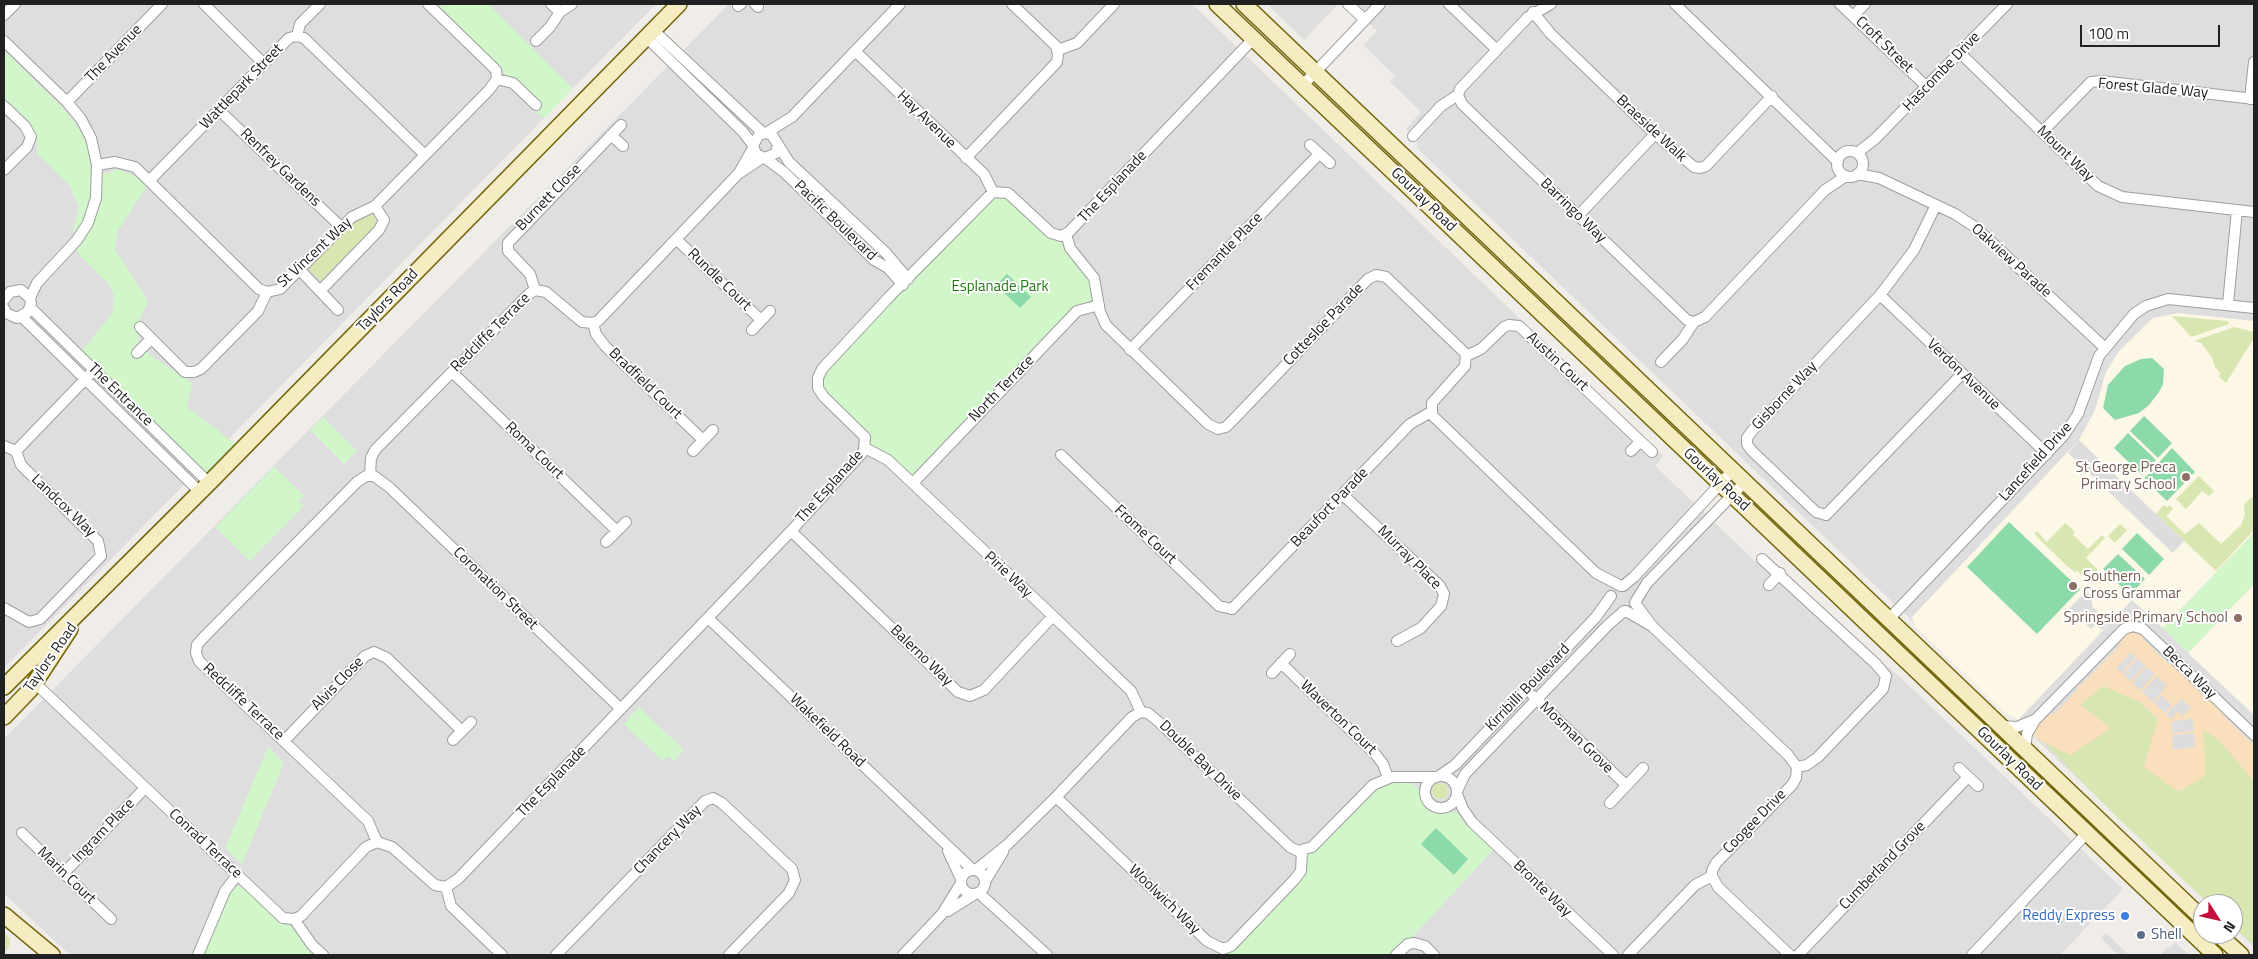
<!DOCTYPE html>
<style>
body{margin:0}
#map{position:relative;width:2258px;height:959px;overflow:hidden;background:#f0ece8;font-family:"Titillium Web",sans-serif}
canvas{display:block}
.frame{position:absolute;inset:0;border:5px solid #212121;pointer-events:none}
.north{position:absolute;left:2193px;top:894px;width:50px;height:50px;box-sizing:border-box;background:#fff;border:1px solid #a6a6a6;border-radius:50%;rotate:125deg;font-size:14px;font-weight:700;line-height:20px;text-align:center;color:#212121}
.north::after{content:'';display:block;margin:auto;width:18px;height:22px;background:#c30e39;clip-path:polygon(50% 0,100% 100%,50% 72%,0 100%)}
.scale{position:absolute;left:2080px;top:25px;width:140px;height:22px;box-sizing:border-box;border:2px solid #212121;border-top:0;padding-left:6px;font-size:15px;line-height:18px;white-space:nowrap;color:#212121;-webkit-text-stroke:4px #fff;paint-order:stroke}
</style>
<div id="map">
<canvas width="2258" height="959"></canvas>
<div class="frame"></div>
<div class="north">N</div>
<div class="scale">100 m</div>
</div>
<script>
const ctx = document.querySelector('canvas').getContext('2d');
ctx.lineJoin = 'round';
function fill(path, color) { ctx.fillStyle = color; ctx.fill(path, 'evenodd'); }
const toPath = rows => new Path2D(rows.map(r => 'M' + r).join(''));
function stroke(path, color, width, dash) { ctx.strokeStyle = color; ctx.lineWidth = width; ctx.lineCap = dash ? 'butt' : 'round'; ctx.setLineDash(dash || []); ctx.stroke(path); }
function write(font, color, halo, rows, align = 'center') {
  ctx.font = font + ' "Titillium Web",sans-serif'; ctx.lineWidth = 4; ctx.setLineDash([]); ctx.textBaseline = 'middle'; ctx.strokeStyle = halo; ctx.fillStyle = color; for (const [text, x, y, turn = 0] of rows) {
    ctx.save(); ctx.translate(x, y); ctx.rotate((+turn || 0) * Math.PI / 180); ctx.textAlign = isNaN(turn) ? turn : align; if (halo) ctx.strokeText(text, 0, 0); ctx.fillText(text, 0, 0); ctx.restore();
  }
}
const residential = toPath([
 [4,4,656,4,4,668],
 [729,4,1192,4,1663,456,1655,466,1756,562,1761,558,1903,680,2123,889,2060,955,70,955,4,894,4,739],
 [1267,4,1338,4,1304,40],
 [1348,4,2254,4,2254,947,2233,927,2233,904,2209,904,1417,148,1417,140,1406,129,1421,112,1390,82,1395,76,1363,45,1377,31]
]);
const education = toPath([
 [2178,313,2254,321,2254,533,2163,628,2132,600,2018,720,2005,713,1916,627,1912,617,2079,440,2095,410,2106,372,2119,351,2153,318],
 [2254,584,2254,715,2188,653]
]);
const grass = toPath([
 [375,214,377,224,321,281,306,267,348,224],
 [2172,316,2228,321,2229,324,2191,337],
 [2234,327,2254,332,2254,338,2226,383,2218,376,2221,374,2215,367,2212,357,2201,343,2194,341],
 [2199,476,2214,491,2209,496,2202,491,2186,509,2176,499],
 [2251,497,2254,498,2254,530,2216,571,2156,514,2164,505,2167,507,2170,505,2173,509,2166,516,2185,534,2199,523,2221,544,2241,525,2245,515,2244,505],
 [2065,523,2075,532,2073,535,2088,549,2102,535,2105,538,2086,558,2098,570,2092,573,2088,581,2077,571,2075,572,2067,566,2034,534,2037,531,2047,542],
 [2120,524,2127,530,2115,543,2108,536],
 [2103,686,2140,702,2158,719,2144,767,2202,728,2220,741,2254,782,2254,945,2233,927,2233,904,2209,904,2119,819,2043,742,2071,755,2111,728,2080,705],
 '1432 791a8 8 0 1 1 16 0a8 8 0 1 1-16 0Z',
 [4,931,10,940,9,947,4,953]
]);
const sand = toPath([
 [2130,631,2137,631,2144,635,2142,638,2168,664,2171,662,2224,712,2222,715,2254,745,2254,782,2220,741,2203,729,2206,775,2179,792,2144,767,2158,719,2140,702,2103,686,2080,705,2111,728,2071,755,2043,742,2031,734,2051,713,2053,715,2079,688,2077,686,2079,684,2081,685,2121,644,2119,641]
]);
const park = toPath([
 [437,4,488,4,573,88,545,118,536,113,532,110,539,103,504,73,502,68],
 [4,50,61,106,78,126,89,151,92,168,106,174,118,169,140,179,147,186,118,231,115,249,148,301,137,325,139,341,150,355,192,383,187,407,237,445,212,470,205,472,82,351,113,312,114,296,108,283,78,254,73,230,79,208,69,185,38,154,36,140,26,120,4,98],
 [999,191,1061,236,1092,278,1099,305,1086,308,913,483,865,448,862,433,818,388,819,374],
 [323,417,357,451,344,464,310,430],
 [274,467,304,496,299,501,304,506,250,561,215,527],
 [2254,533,2254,584,2188,653,2163,628],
 [639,707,684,750,674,761,668,756,663,761,624,724],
 [268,747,284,763,242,864,225,848],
 [1403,776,1425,794,1431,805,1451,811,1472,822,1497,846,1396,955,1227,955,1295,879,1302,851,1378,782],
 [239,886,249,893,279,923,292,927,316,955,199,955,227,890]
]);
const pitch = toPath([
 [1007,274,1031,297,1020,308,996,285],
 [2152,358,2164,369,2163,384,2159,392,2149,405,2139,413,2115,420,2103,408,2108,385,2125,366,2141,359],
 [2144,416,2172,443,2158,458,2130,431],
 [2128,433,2156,460,2142,475,2114,448],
 [2172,448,2195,472,2167,501,2144,479],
 [2009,522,2080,589,2037,634,1967,567],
 [2137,533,2164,559,2149,575,2122,549],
 [2118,554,2145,579,2130,595,2103,569],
 [1436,828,1468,859,1454,875,1421,844]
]);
const parking = toPath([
 [2079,440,2184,541,2173,553,2068,453],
 [2086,591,2092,597,2092,606,2109,623,2102,630,2096,624,2091,629,2072,610,2069,613,2067,611],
 [2131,652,2136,657,2121,673,2116,668],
 [2138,658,2146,666,2131,681,2123,674],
 [2147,667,2155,674,2140,691,2132,683],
 [2157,676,2167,685,2153,702,2142,692],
 [2161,695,2172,705,2165,713,2154,703],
 [2181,699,2191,707,2182,717,2179,711,2171,719,2166,714],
 [2193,718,2194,731,2172,733,2171,722],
 [2194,733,2195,747,2173,750,2172,735],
 [2106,933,2129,955,2118,955,2101,938],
 [2175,942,2189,955,2160,955,2168,947,2169,948]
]);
const street = toPath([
 [204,4,264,64],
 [551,4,560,12],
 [755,4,758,7],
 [1348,4,1365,20],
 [1449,4,1497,50],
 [1551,4,1528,17,1460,89,1458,95,1462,104,1687,320,1694,322,1705,317,1825,190,1846,176],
 [1675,4,1838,162],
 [1840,4,1927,87],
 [738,6,741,4],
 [1533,12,1550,33,1655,134,1694,167,1700,168,1706,166,1772,96],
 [4,15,15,4],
 [1853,16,1865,4],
 [653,30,763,133],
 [297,36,300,24,320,4],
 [646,37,743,132,753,145],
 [4,41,67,102,81,119,91,138,97,165,96,198,88,223,77,240,37,283,30,298],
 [536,41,550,27,560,12,572,4],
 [1058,50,1077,43,1114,4],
 [855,51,984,174,993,192],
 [1960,53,2098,186,2122,197,2254,212],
 [497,79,513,83,536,105],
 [1303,85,1380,4],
 [2250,99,2254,62],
 [67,102,162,4],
 [4,106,25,126,31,137,27,147,4,170],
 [219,110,341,227],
 [2042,132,2091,82,2101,81,2254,99],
 [766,133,792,117,900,4],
 [611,135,623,146],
 [1413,136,1441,106,1458,95],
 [778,145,776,153,765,158,756,154,753,145,759,135,766,133,772,135,789,162,886,253,908,279],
 [1310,145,1330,163],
 '1837 164a13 13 0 1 1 26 0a13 13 0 1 1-26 0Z',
 [1857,153,1875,139,2007,4],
 [765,158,784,172,874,260,888,268,903,285],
 [966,158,1057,62,1058,54,1056,46,1012,4],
 [97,165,115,162,135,167,259,289,267,292,280,289,352,217,375,206,489,90,497,79,496,70,428,4],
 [739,173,753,148],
 [1857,174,1879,178,1955,214,1975,227,2104,347],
 [149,181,289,38,297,36,304,38,425,155],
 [1936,205,1914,250,1880,295,1752,431,1747,438,1747,444,1751,450,1816,512,1826,515,1961,375],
 [1578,216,1655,134],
 [1066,234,1070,248,1094,278,1100,312,1106,325,1208,424,1218,429,1226,427,1233,420,1368,279,1376,275,1386,277,1466,354,1465,366,1432,403,1432,415,1596,573,1621,586],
 [676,239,761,320],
 [299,269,338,310],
 [535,290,530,274,508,251,508,243,621,125],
 [320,291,379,230,384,220,375,206],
 [1880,295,2047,454],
 [4,300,10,292,21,290,30,298,31,303,28,312,17,318,6,313,4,308],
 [2228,304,2237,210],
 [31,308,209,483],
 [22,317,200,492],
 [593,323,596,334,605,346,703,440],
 [140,327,185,372,194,372,201,369,258,311,267,292],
 [752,330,770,311],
 [1130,350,1319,154],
 [137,353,151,339],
 [1466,356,1481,349,1504,327,1509,325,1519,326,1652,452],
 [1661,362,1683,339,1694,322],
 [452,372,617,531],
 [4,446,16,451],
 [865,448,888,460,1053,616,1131,691,1141,712],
 [693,451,713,430],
 [1631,451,1640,442],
 [1061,455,1219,606,1232,609,1410,424,1431,412],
 [370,475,371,458,375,450,529,294,535,290,546,292,582,322,593,323,598,321,738,174,762,158],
 [913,483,1077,311,1099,305],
 [1343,495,1440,586,1444,594,1441,606,1421,628,1397,641],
 [791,531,958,692,970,696,984,690,1053,616],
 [606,542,626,522],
 [1762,559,1876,664,1886,676,1883,689,1818,757,1807,765,1797,767],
 [1769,585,1780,573],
 [1623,586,1634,577,1733,470],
 [1636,601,1647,583,1745,482],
 [1635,603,1653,627,1788,755,1797,767,1796,778,1792,785,1716,863,1712,871,1712,876,1718,887,1790,955],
 [4,608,29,622,40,619,101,556,98,541,21,465,16,451,94,370],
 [1626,611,1650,625],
 [708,618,972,869],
 [1889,619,2064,435,2078,414,2099,356,2134,314,2146,306,2168,299,2254,308],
 [1281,663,1376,755,1383,764,1388,778],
 [1272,673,1290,654],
 [35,683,283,918,294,919,301,916,366,847,377,842],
 [1533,696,1626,785],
 [2002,726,2017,727,2036,719,2124,629,2133,626,2143,629,2254,735],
 [453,740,471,722],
 [284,741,365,656,374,652,387,658,462,731],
 [2025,749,2027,734,2035,720],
 [1959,768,1978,786],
 '1425 792a16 16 0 1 1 32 0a16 16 0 1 1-32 0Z',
 [1439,776,1455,765,1596,617,1611,596],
 [1457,791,1465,774,1608,625,1624,611],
 [1457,794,1463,809,1472,822,1613,955],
 [1056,797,1207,941,1223,949,1231,946,1295,879,1301,871,1302,851],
 [1610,803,1643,768],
 [22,833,111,919],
 [377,842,392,847,435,885,446,887,458,879,791,531,864,451,865,437,824,397,818,388,818,378,822,369,890,296,993,192,1008,193,1051,233,1061,236,1069,232,1254,38],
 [377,842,368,821,199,661,196,653,197,645,203,638,357,482,366,476,374,476,389,487,621,709],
 [948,851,961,879],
 '961 882a12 12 0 1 1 24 0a12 12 0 1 1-24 0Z',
 [976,870,1007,845,1056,797,1132,717,1141,712,1148,713,1160,723,1290,847,1298,851,1312,847,1373,785,1392,777,1437,777],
 [64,873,145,788],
 [986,880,1003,852],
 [446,887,451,906,502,955],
 [979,893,1047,955],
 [948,911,975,894],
 [294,919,312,945,323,955],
 [198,955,225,891,237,875],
 [556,955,705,801,713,798,722,803,792,869,795,880,789,893,729,955],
 [903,955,942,914,961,883],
 [1396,955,1408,944,1414,943,1425,946,1434,955],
 [1628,955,1695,885,1712,876],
 [1798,955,1968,777],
 [1972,955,2087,833]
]);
const secondary = toPath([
 [1217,4,2215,955],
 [1244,4,2203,919],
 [4,687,209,483,679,4],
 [4,717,30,690,70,629],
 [4,915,52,955],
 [2218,934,2241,955]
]);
const markers = [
 [2186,477,5,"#8d6e63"],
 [2073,586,5,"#8d6e63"],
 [2238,618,5,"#8d6e63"],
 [2125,916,5,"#3f7fe0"],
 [2141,935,5,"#5c6f8a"]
];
const streetNames = [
 ["Croft Street",1884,45,44],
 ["The Avenue",114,54,-46],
 ["Hascombe Drive",1942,72,-46],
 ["Wattlepark Street",242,87,-46],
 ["Forest Glade Way",2153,89,5],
 ["Hay Avenue",926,120,44],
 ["Braeside Walk",1651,129,43],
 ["Mount Way",2065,154,44],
 ["Renfrey Gardens",280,168,44],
 ["The Esplanade",1113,187,-47],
 ["Burnett Close",549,198,-46],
 ["Gourlay Road",1423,200,44],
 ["Barringo Way",1573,211,44],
 ["Pacific Boulevard",835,221,44],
 ["Fremantle Place",1225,252,-46],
 ["St Vincent Way",315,253,-43],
 ["Oakview Parade",2011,261,42],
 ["Rundle Court",719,280,44],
 ["Taylors Road",388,301,-46],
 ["Cottesloe Parade",1324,325,-46],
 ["Redcliffe Terrace",491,333,-45],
 ["Austin Court",1557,362,43],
 ["Verdon Avenue",1963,375,44],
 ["Bradfield Court",645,384,44],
 ["North Terrace",1002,389,-46],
 ["The Entrance",120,395,44],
 ["Gisborne Way",1785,396,-47],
 ["Roma Court",534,451,44],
 ["Lancefield Drive",2036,462,-48],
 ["Gourlay Road",1716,480,43],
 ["The Esplanade",830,487,-48],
 ["Landcox Way",63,506,44],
 ["Beaufort Parade",1330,508,-46],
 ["Frome Court",1145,535,43],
 ["Murray Place",1409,558,45],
 ["Pirie Way",1008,575,43],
 ["Coronation Street",495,589,44],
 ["Balerno Way",921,656,44],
 ["Taylors Road",51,658,-55],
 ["Becca Way",2189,673,44],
 ["Alvis Close",338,684,-46],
 ["Kirribilli Boulevard",1528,688,-46],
 ["Redcliffe Terrace",243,702,43],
 ["Waverton Court",1338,718,44],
 ["Wakefield Road",827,731,44],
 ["Mosman Grove",1576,738,44],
 ["Gourlay Road",2009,759,44],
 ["Double Bay Drive",1200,761,44],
 ["The Esplanade",552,782,-46],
 ["Coogee Drive",1755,822,-46],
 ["Ingram Place",104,831,-46],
 ["Chancery Way",668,840,-46],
 ["Conrad Terrace",205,844,43],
 ["Cumberland Grove",1883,866,-46],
 ["Marin Court",66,876,44],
 ["Bronte Way",1542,889,44],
 ["Woolwich Way",1164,900,44]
];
const parkNames = [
 ["Esplanade Park",1000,287]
];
const educationNames = [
 ["St George Preca",2176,468],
 ["Primary School",2176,485],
 ["Southern",2083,577,"left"],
 ["Cross Grammar",2083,594,"left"],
 ["Springside Primary School",2228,618]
];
const shopNames = [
 ["Reddy Express",2115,916]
];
const serviceNames = [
 ["Shell",2151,935]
];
fill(residential, '#dfdede');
fill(education, '#fdf7e5');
fill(grass, '#d8e6b2');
fill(sand, '#fadfbc');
fill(park, '#d0f6c9');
fill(pitch, '#8cd9a9');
fill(parking, '#ddd');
stroke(street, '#9e9e9e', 12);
stroke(secondary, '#73660d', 18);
stroke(street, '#fff', 10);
stroke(secondary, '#f6ecc1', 15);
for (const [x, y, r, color] of markers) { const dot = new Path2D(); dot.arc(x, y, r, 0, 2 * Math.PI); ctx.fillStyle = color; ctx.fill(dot); stroke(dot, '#fff', 2); }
write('15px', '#212121', '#fff', streetNames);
write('15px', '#237a14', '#fff', parkNames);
write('15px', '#785e54', '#fff', educationNames, 'right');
write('15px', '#366cbe', '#fff', shopNames, 'right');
write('15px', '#4e5e75', '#fff', serviceNames, 'left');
</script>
